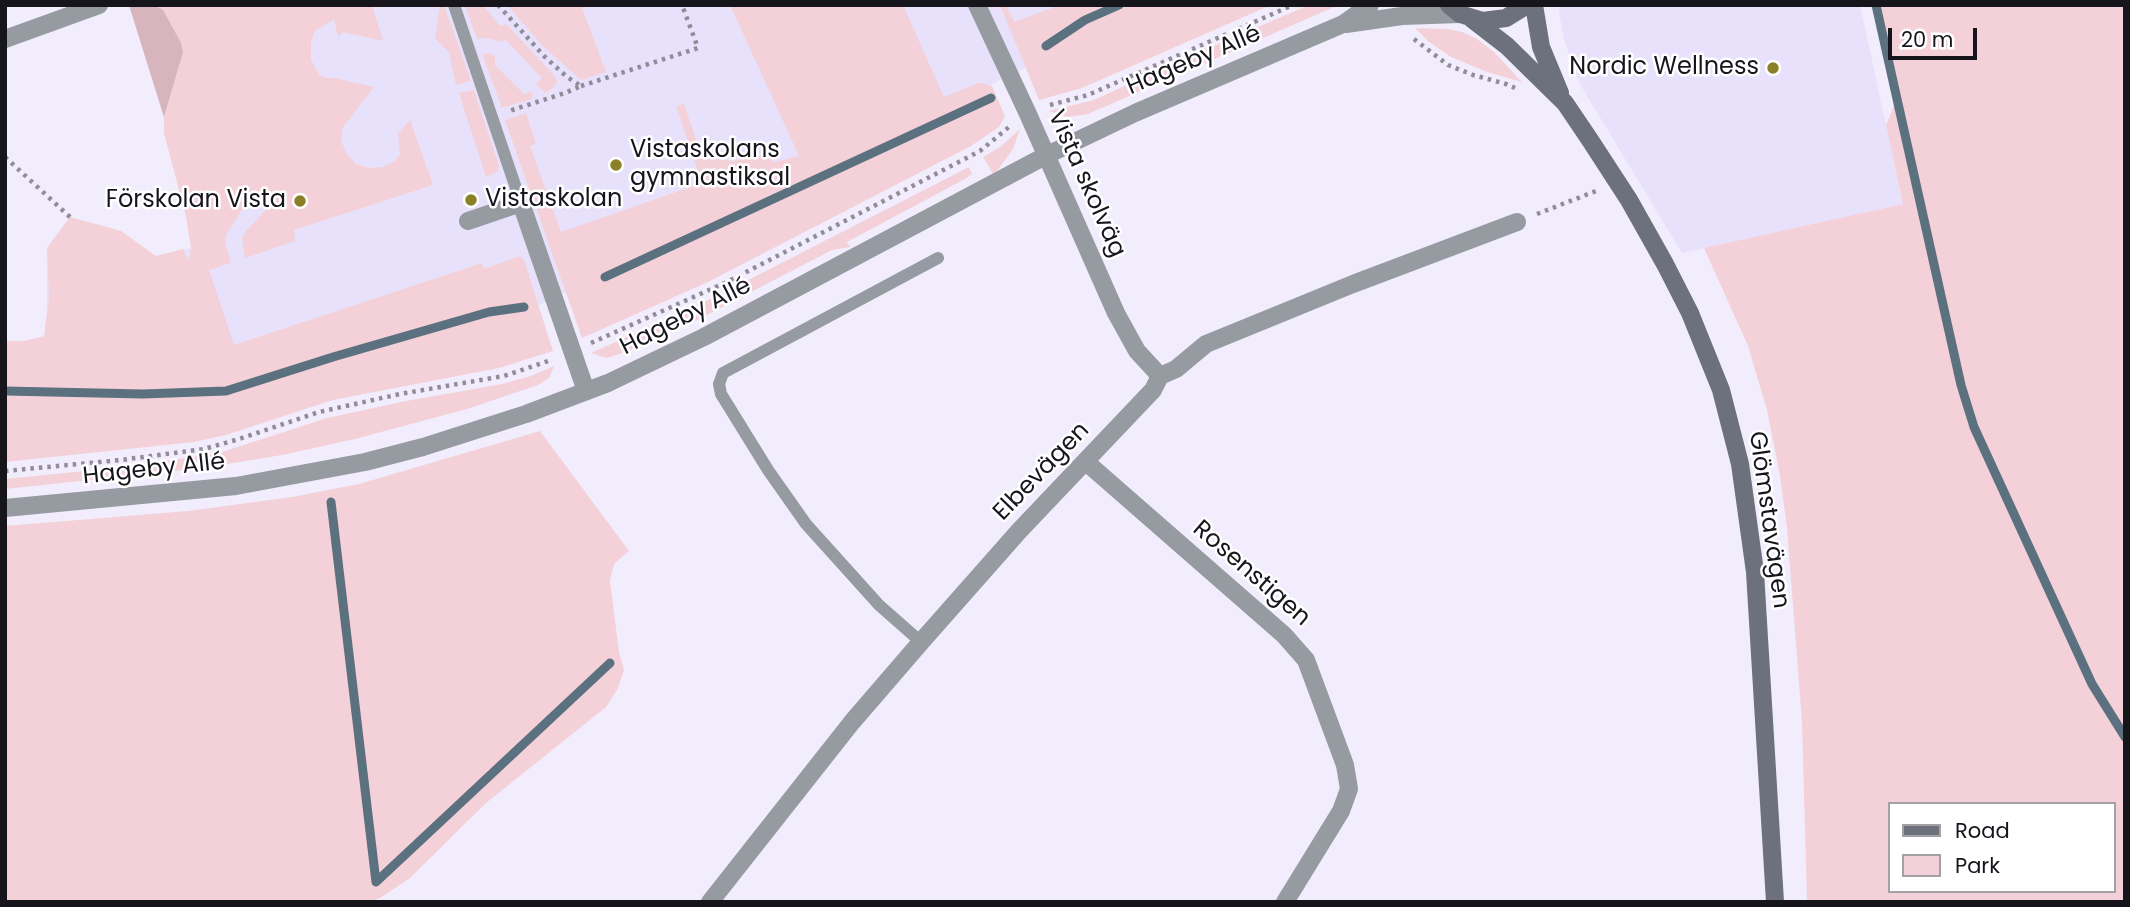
<!DOCTYPE html>
<meta charset="utf-8">
<style>
body{margin:0}
#map{position:relative;width:2130px;height:907px;overflow:hidden;background:#f1edfc;font-family:Poppins,sans-serif}
canvas{display:block}
.frame{position:absolute;inset:0;border:7px solid #17151c;pointer-events:none}
.legend{position:absolute;left:1888px;top:802px;width:228px;height:91px;box-sizing:border-box;background:#fff;border:2px solid #a2a1a4;margin:0;padding:9px 12px;list-style:none;font-size:21px;color:#17151c}
.legend li{display:flex;align-items:center;gap:14px;height:35px}
.legend b{width:35px;border:2px solid #a2a1a4}
.scale{position:absolute;left:1888px;top:28px;width:89px;height:32px;box-sizing:border-box;border:4px solid #17151c;border-top:0;padding-left:9px;font-size:21px;line-height:24px;white-space:nowrap;color:#17151c;-webkit-text-stroke:5px #fff;paint-order:stroke}
</style>
<div id="map">
<canvas width="2130" height="907"></canvas>
<div class="frame"></div>
<ul class="legend">
<li><b style="height:9px;background:#6c717b"></b>Road</li>
<li><b style="height:19px;background:#f4d1d8"></b>Park</li>
</ul>
<div class="scale">20 m</div>
</div>
<script>
const ctx = document.querySelector('canvas').getContext('2d');
ctx.lineJoin = 'round';
function fill(path, color) { ctx.fillStyle = color; ctx.fill(path, 'evenodd'); }
const toPath = rows => new Path2D(rows.map(r => 'M' + r).join(''));
function stroke(path, color, width, dash) { ctx.strokeStyle = color; ctx.lineWidth = width; ctx.lineCap = dash ? 'butt' : 'round'; ctx.setLineDash(dash || []); ctx.stroke(path); }
function write(font, color, halo, rows, align = 'center') {
  ctx.font = font + ' Poppins,sans-serif'; ctx.lineWidth = 5; ctx.setLineDash([]); ctx.textBaseline = 'middle'; ctx.strokeStyle = halo; ctx.fillStyle = color; for (const [text, x, y, turn = 0] of rows) {
    ctx.save(); ctx.translate(x, y); ctx.rotate((+turn || 0) * Math.PI / 180); ctx.textAlign = isNaN(turn) ? turn : align; if (halo) ctx.strokeText(text, 0, 0); ctx.fillText(text, 0, 0); ctx.restore();
  }
}
const built = toPath([
 [129,5,1154,5,517,316,245,382,38,365,47,325,47,248,70,217,121,231,156,256,191,248,186,216,164,133,166,124],
 [1561,5,1860,5,1903,204,1682,253,1581,86,1564,40,1559,12]
]);
const green = toPath([
 [154,5,372,5,383,41,343,32,338,37,334,19,315,31,311,42,311,59,319,75,327,78,335,78,374,87,343,127,341,140,347,155,356,164,370,168,383,167,395,161,400,154,398,133,410,120,433,185,294,230,295,241,245,258,242,239,246,231,264,212,277,204,270,192,253,200,241,211,226,235,225,243,231,263,209,270,234,345,482,263,484,269,520,256,524,260,553,351,499,368,333,400,226,435,194,442,5,462,5,341,24,341,44,336,49,296,47,248,70,217,121,231,156,256,183,249,189,261,191,248,186,216,164,133,164,117,183,52,163,10],
 [444,5,471,81,456,85,449,53,435,38,440,6],
 [465,5,483,5,500,26,506,24,555,76,557,82,553,88,545,93,536,84,542,78,505,39,502,42,487,38,477,39],
 [507,5,581,5,606,72,581,80,542,45],
 [730,5,903,5,944,97,978,83,983,83,992,86,1005,116,999,127,971,146,708,282,582,338,505,120,526,113,536,144,530,146,561,232,702,183,676,106,684,104,702,157,733,161,763,155,775,162,799,156],
 [1000,5,1006,5,1014,22,1060,5,1271,5,1082,88,1039,100],
 [1309,5,1339,5,1088,114,1067,117,1049,111,1094,100,1183,59],
 [1876,5,2125,5,2125,902,1807,902,1802,722,1787,528,1780,476,1767,410,1748,346,1704,248,1903,204,1886,125,1897,98],
 [1890,804,2114,804,2114,891,1890,891],
 [1415,28,1447,29,1462,32,1477,39,1494,52,1522,82,1487,72,1451,57,1429,42],
 [490,53,495,56,495,65,525,95,530,91,534,96,531,99,502,108,482,54],
 [474,90,499,166,497,172,486,177,459,93],
 [1020,129,1013,149,994,175,983,157,1000,147],
 [969,167,972,174,965,179,847,242,850,247,832,250,699,319,620,354,606,358,591,353,719,295],
 [554,366,549,378,538,385,467,409,355,439,282,455,203,468,5,489,5,479,135,466,222,452,327,418,406,401,502,384,531,376],
 [540,431,629,551,614,564,610,581,619,652,624,670,617,690,606,707,486,803,410,878,380,898,368,902,5,902,5,526,188,511,292,497,359,484]
]);
const forest = toPath([
 [129,5,154,5,163,10,181,43,183,52,164,117]
]);
const stream = toPath([
 [1876,5,1961,385,1974,427,2092,684,2125,737],
 [1046,46,1085,20,1119,5],
 [605,277,991,98],
 [5,391,143,394,226,391,333,357,489,312,524,307],
 [331,502,376,882,610,663]
]);
const path = toPath([
 [498,5,545,57,567,77,581,86,565,93,509,111],
 [1414,39,1448,65,1473,75,1506,84,1515,88],
 [581,86,698,48,682,5],
 [1050,105,1088,95,1293,5],
 [5,157,70,217],
 [1537,214,1596,191],
 [591,343,727,282,980,151,1009,127],
 [5,471,121,460,204,449,239,439,319,412,400,394,504,376,551,360]
]);
const lane = toPath([
 [454,5,521,203],
 [921,642,879,605,806,524,768,470,721,394,719,384,723,373,938,258]
]);
const street = toPath([
 [977,5,1028,114,1116,313,1137,351,1160,376],
 [1346,24,1402,16,1460,14],
 [5,39,99,5],
 [468,221,521,203,586,391],
 [1086,462,1284,635,1306,660,1345,765,1349,789,1341,811,1285,902],
 [5,508,236,486,365,462,423,447,526,414,608,383,704,337,1047,155,1135,113,1343,24,1370,5],
 [710,902,852,722,921,642,1019,531,1153,390,1160,376,1176,369,1206,344,1353,284,1517,222]
]);
const secondary = toPath([
 [1449,5,1460,14,1483,21,1506,18,1527,5],
 [1534,5,1541,47,1560,93],
 [1472,19,1507,46,1565,103,1590,140,1629,200,1665,264,1690,313,1721,390,1740,464,1755,572,1775,902]
]);
const markers = [
 [1773,68,7,"#8b8027"],
 [616,165,7,"#8b8027"],
 [471,200,7,"#8b8027"],
 [300,201,7,"#8b8027"]
];
const streetNames = [
 ["Hageby Allé",1194,61,-23],
 ["Vista skolväg",1086,184,66],
 ["Hageby Allé",686,317,-27],
 ["Hageby Allé",154,470,-6],
 ["Elbevägen",1042,472,-46],
 ["Glömstavägen",1768,520,82],
 ["Rosenstigen",1251,574,41]
];
const poiNames = [
 ["Nordic Wellness",1759,68],
 ["Vistaskolans",630,151,"left"],
 ["gymnastiksal",630,179,"left"],
 ["Vistaskolan",485,200,"left"],
 ["Förskolan Vista",286,201]
];
fill(built, '#e8e1fb');
fill(green, '#f4d1d8');
fill(forest, '#d8b4bc');
stroke(stream, '#5c717f', 9);
stroke(path, '#908d98', 4.5, [3.5, 5]);
stroke(lane, '#969aa1', 12);
stroke(street, '#969aa1', 18);
stroke(secondary, '#6c717b', 18);
for (const [x, y, r, color] of markers) { const dot = new Path2D(); dot.arc(x, y, r, 0, 2 * Math.PI); ctx.fillStyle = color; ctx.fill(dot); stroke(dot, '#fff', 2.5); }
write('24px', '#17151c', '#fff', streetNames);
write('24px', '#17151c', '#fff', poiNames, 'right');
</script>
